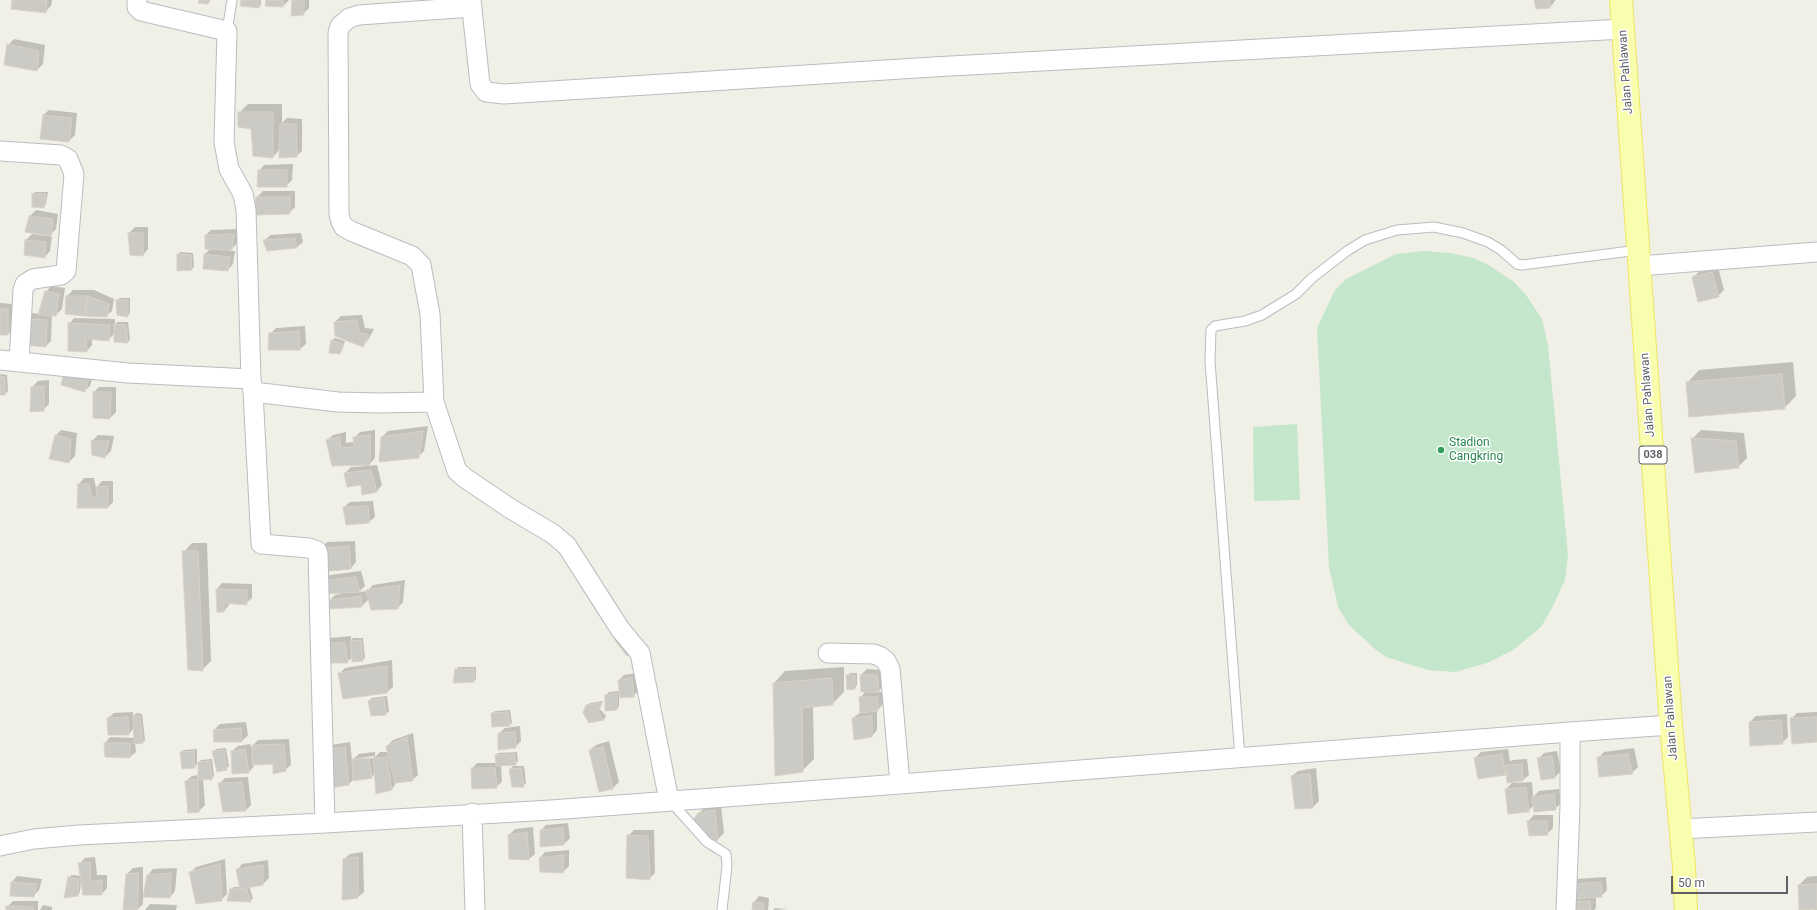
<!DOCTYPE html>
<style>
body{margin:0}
#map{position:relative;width:1817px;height:910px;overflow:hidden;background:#f0f0e7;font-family:Roboto,sans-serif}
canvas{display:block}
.scale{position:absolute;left:1671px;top:876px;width:117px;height:18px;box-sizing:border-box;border:2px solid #5e6066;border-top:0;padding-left:5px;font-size:12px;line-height:14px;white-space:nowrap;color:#5e6066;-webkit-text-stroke:3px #fff;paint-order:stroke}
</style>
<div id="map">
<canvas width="1817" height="910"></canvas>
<div class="scale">50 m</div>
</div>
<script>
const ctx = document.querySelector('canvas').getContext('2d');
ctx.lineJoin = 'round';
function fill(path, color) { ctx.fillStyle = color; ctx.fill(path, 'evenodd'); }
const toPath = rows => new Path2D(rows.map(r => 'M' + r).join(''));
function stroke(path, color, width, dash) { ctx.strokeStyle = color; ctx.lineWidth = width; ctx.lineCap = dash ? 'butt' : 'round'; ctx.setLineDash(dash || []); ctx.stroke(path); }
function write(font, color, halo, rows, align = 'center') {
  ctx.font = font + ' Roboto,sans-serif'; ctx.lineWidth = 3; ctx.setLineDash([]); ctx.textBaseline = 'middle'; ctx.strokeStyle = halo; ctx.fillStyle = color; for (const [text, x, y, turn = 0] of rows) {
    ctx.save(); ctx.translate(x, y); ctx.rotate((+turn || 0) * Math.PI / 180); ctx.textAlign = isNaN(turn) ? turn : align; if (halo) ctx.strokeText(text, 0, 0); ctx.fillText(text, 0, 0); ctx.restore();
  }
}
const green = toPath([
 [1425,251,1450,253,1474,258,1490,266,1514,282,1526,295,1542,319,1548,345,1568,555,1565,580,1552,608,1541,627,1513,650,1487,663,1455,672,1428,670,1386,657,1375,649,1349,625,1338,607,1329,567,1317,328,1335,290,1346,279,1396,254],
 [1297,424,1300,500,1254,501,1253,427]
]);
const shadow = toPath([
 [13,0,52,0,51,6,45,12],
 [242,0,261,0,261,5,258,7],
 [267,0,289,0,283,6,266,5],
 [293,0,309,0,309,8,303,14],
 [1535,0,1555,0,1555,1,1550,7],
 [14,39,45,45,43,64,37,70,8,45],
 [248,104,282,104,282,123,287,118,302,119,302,151,296,156,280,149,273,157,239,113],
 [49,110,77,113,75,135,69,141,43,115],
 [293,164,292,180,286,186,259,171,264,165],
 [263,191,295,191,295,207,289,213,257,197],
 [35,192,48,192,46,204,44,207,33,194],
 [36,210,58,214,56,229,49,236,52,237,50,251,45,257,26,240,32,234,48,236,49,234,26,231,30,216],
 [135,227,148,227,148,249,143,255,130,254,129,233],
 [239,229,237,243,230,251,235,251,233,264,228,270,204,268,205,254,211,248,206,235,211,230],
 [301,233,303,242,297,247,264,241,270,235],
 [180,252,193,253,194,267,192,269,178,255],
 [1718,267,1724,290,1718,296,1693,277,1699,272],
 [51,286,65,288,62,309,56,315,52,314,51,341,46,346,26,319,32,313,40,314,46,292],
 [73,290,94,290,114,299,112,311,106,316,67,296],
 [120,298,130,298,130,313,127,316,117,300],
 [0,303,13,304,13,329,8,334,0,334],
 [362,315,365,328,374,329,368,340,362,346,335,322,341,316],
 [74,318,115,319,115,325,117,322,128,322,130,339,128,342,115,341,115,333,109,339,92,338,92,345,87,351,69,324],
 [305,326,306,344,300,349,270,334,276,328],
 [335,338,345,341,342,351,339,353,332,340],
 [1793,362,1796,396,1784,408,1688,382,1699,370],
 [94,373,90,386,84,391,62,384],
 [0,374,7,375,8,391,5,394,0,394],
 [49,380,49,404,43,410,32,387,38,381],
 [99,387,116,387,116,412,110,418,94,392],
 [428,426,424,451,418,457,382,437,388,431],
 [61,430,77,433,75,456,69,462,51,458,56,435],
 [375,430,375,458,368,466,377,465,382,485,377,491,363,493,362,484,345,473,351,467,366,466,366,464,327,440,333,435,346,432,346,443,354,442,354,438,360,432],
 [1701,430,1744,433,1747,458,1738,467,1692,439],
 [98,435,114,436,111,451,105,457,92,441],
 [84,478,94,478,96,488,102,481,113,481,113,502,108,507,78,507,79,484],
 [373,501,375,517,369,522,347,524,344,507,350,502],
 [355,541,356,562,351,568,322,548,327,542],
 [192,543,207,543,211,661,202,670,184,552],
 [361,571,365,586,359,592,367,591,373,585,405,580,403,602,398,608,369,599,362,606,330,600,335,595,341,594,324,581,330,575],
 [222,583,252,584,252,598,246,603,229,602,229,605,224,611,218,611,217,589],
 [351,636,351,640,353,638,363,638,365,658,362,660,352,657,347,662,325,662,330,638],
 [392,660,393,687,387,692,339,674,345,668],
 [458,667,476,667,476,679,474,681,456,670],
 [844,667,844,692,832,704,813,706,814,759,802,771,774,683,785,671],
 [867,669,882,670,884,685,878,692,883,692,883,704,877,711,877,730,872,736,853,718,861,712,860,698,866,691,862,691,861,675],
 [637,673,639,690,633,696,619,680,624,675],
 [850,673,857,673,857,685,855,688,847,676],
 [619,691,619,706,617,709,606,695,609,692],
 [387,696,389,711,386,714,372,715,369,701,372,698],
 [603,701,600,709,606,716,604,719,590,722,587,706,590,703],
 [510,710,512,723,509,725,492,714,495,711],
 [133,712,133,716,136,713,142,714,145,740,142,743,135,743,136,752,130,757,106,756,105,743,110,737,135,738,134,728,129,734,108,718,114,713],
 [1817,712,1817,741,1791,719,1797,713],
 [1787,714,1788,737,1782,743,1750,722,1756,716],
 [246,722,248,735,242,741,215,741,214,730,220,724],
 [520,726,521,741,515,747,499,733,505,728],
 [413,733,418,775,412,780,397,782,391,790,375,773,372,777,353,780,349,784,330,787,331,745,350,742,352,760,359,754,375,752,375,757,380,752,389,752,387,746,393,740],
 [374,756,374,758,358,760,358,758],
 [289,739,291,765,285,770,274,763,254,764,254,766,249,772,232,751,238,746,250,744,253,751,253,745,258,740],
 [609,741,619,782,613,788,600,791,590,750,596,745],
 [226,748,229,766,226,769,214,751,216,749],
 [1634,748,1638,767,1632,773,1598,758,1604,752],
 [197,749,197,764,199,763,194,767,181,752,184,750],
 [1508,749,1510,762,1512,760,1527,759,1529,775,1523,780,1514,781,1514,783,1532,782,1533,797,1539,791,1559,789,1561,803,1555,809,1534,805,1528,811,1506,789,1514,781,1507,772,1505,774,1475,758,1481,752],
 [1557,751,1561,771,1555,777,1542,779,1538,759,1544,753],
 [517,752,518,761,515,764,501,765,502,782,496,787,472,769,477,763,497,763,496,755,498,753],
 [212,759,214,776,211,779,203,778,205,805,199,811,189,812,186,781,192,776,199,775,199,763,201,760],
 [513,766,524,766,526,783,523,786,510,769],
 [1316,768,1319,801,1313,807,1296,808,1292,776,1298,771],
 [248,777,251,805,246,810,219,784,225,778],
 [721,805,724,833,718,839,699,813,705,807],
 [1534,815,1553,815,1553,828,1547,834,1530,835,1528,821],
 [568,823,570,838,564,844,541,830,546,825],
 [533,827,535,854,529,859,509,835,515,829],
 [634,830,654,830,655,873,649,879,628,836],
 [569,850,569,866,563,872,540,858,545,852],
 [363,852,364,892,358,897,344,859,350,854],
 [95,857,97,875,107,875,107,888,102,894,81,880,80,892,77,895,69,877,72,875,81,876,79,864,85,858],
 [225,859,227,894,221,900,190,873,196,867],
 [268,860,269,878,263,884,249,886,253,898,250,901,231,890,234,887,241,887,237,870,242,864],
 [143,867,143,904,137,910,127,874,133,868],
 [177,868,175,891,170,897,148,875,153,869],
 [17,876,42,879,39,890,33,896,12,882],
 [1817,876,1817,910,1814,910,1816,908,1799,885,1807,877],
 [1606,877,1607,890,1601,896,1596,896,1596,908,1594,910,1571,910,1576,879],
 [759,896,769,898,768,910,753,910,754,902],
 [13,901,38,901,38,910,7,910,7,907],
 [150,904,177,905,176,910,145,910],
 [43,905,52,907,52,910,40,910],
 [775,908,789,909,773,910]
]);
const building = toPath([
 [12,0,47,0,46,13,11,9,12,0],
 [199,0,210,0,208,4,198,3,199,0],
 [241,0,259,0,259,8,240,6,241,0],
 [266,0,283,0,283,7,265,6,266,0],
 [292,0,304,0,304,15,291,16,292,0],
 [1534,0,1549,0,1550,8,1536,9,1534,0],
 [7,44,39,51,37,71,4,65,7,44],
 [238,112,273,112,273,158,253,156,251,129,238,127,238,112],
 [43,115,72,118,69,142,40,139,43,115],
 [280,124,296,124,297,157,279,158,280,124],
 [258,170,287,170,287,187,257,187,258,170],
 [32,194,46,194,44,208,32,207,32,194],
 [256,197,290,197,290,214,255,215,256,197],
 [29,216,53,219,51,236,25,232,29,216],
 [128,233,143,233,143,256,130,255,128,233],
 [234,234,232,250,205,249,205,235,234,234],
 [295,238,297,248,267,251,263,240,295,238],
 [25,240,46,242,45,258,24,255,25,240],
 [177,254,191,255,192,270,177,271,177,254],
 [204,254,230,257,228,271,203,269,204,254],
 [1712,272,1719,297,1698,302,1692,277,1712,272],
 [45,291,59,294,56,316,38,315,45,291],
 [66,296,88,296,84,316,65,314,66,296],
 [88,296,109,304,107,317,84,316,88,296],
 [116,300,128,300,128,317,117,315,116,300],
 [0,309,8,309,8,335,0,335,0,309],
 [25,319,47,320,46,347,23,345,25,319],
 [357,320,359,333,369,335,363,347,335,336,334,322,357,320],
 [68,323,110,325,109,341,86,339,87,352,68,351,68,323],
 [114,324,126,325,128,343,114,342,114,324],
 [299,331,300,350,268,350,269,333,299,331],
 [331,340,343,344,340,354,329,353,331,340],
 [65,370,89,378,85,392,61,385,65,370],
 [1782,374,1785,409,1689,417,1686,382,1782,374],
 [0,376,5,377,5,395,0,395,0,376],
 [44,386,44,411,30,412,31,387,44,386],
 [93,392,111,392,110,419,93,418,93,392],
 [423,431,419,458,379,462,381,437,423,431],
 [55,435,71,439,69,463,49,459,55,435],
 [370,435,370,465,332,466,326,440,340,437,341,448,354,447,353,437,370,435],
 [1691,438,1736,441,1739,468,1695,473,1691,438],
 [91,441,109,441,105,458,92,455,91,441],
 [371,470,377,492,362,495,361,485,347,487,344,473,371,470],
 [78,484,89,484,91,496,97,497,96,487,108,486,108,508,77,508,78,484],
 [368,506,369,523,346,525,343,507,368,506],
 [349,546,351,569,321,572,321,548,349,546],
 [182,551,198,551,203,671,188,670,182,551],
 [356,577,360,592,324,594,323,581,356,577],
 [400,585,398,609,371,610,366,590,400,585],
 [216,589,247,590,247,605,224,603,224,612,217,612,216,589],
 [361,596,362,607,328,609,329,600,361,596],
 [620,634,634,651,627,656,614,639,620,634],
 [361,640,363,661,352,662,350,641,361,640],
 [345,642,348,663,324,663,323,644,345,642],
 [387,666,387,693,343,699,338,673,387,666],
 [455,669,474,669,474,682,453,683,455,669],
 [846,675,855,675,855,689,847,690,846,675],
 [860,675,877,675,879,692,861,692,860,675],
 [632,678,634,697,620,698,618,680,632,678],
 [832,678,833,705,802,708,803,772,775,776,773,683,832,678],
 [617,693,617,710,605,711,605,695,617,693],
 [859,697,878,697,878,711,860,713,859,697],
 [384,698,386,715,371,716,368,701,384,698],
 [601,703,598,712,604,720,589,723,583,713,586,705,601,703],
 [508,712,510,726,492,727,491,713,508,712],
 [133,716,140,716,143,743,134,744,133,716],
 [872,716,872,737,854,740,852,718,872,716],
 [128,717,129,735,108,735,107,718,128,717],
 [1817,717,1817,742,1792,744,1790,718,1817,717],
 [1781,720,1783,744,1750,746,1749,722,1781,720],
 [241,728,242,742,214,742,213,730,241,728],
 [515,732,516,748,498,750,498,733,515,732],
 [407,737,413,781,395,783,386,746,407,737],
 [104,743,130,743,130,758,105,757,104,743],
 [284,744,286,771,273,774,273,764,252,765,252,745,284,744],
 [345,747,349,785,329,788,324,750,345,747],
 [603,747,613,789,599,792,589,750,603,747],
 [245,749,249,773,232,774,231,751,245,749],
 [224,750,227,770,217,772,212,751,224,750],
 [194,751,195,768,182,769,180,752,194,751],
 [514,754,516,765,496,766,495,755,514,754],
 [1502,754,1506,775,1478,779,1474,758,1502,754],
 [1628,754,1633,774,1599,777,1597,757,1628,754],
 [1552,756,1555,778,1541,780,1537,758,1552,756],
 [387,757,392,790,376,794,373,758,387,757],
 [369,758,372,778,353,781,352,759,369,758],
 [210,761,212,780,198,779,198,762,210,761],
 [1522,764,1523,781,1507,783,1506,765,1522,764],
 [471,768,495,768,497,788,472,789,471,768],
 [521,768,524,787,512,787,509,769,521,768],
 [1310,774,1313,808,1295,809,1291,776,1310,774],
 [198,779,199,812,188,813,185,781,198,779],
 [242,782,246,811,223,812,218,783,242,782],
 [1526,787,1529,812,1508,814,1505,789,1526,787],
 [1554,794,1556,810,1534,812,1532,797,1554,794],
 [715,810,718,840,708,841,692,821,698,813,715,810],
 [1527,821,1547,821,1548,835,1529,836,1527,821],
 [563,828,564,845,540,847,540,830,563,828],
 [527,832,529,860,509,859,508,835,527,832],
 [627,835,648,836,650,880,626,878,627,835],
 [564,855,563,873,540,872,539,858,564,855],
 [358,857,358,898,342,900,343,859,358,857],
 [90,862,91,881,102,880,102,895,83,895,78,863,90,862],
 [220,864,222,901,196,904,189,872,220,864],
 [263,865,263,885,240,889,236,869,263,865],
 [138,873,138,910,123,910,126,874,138,873],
 [171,873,170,898,143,897,147,875,171,873],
 [68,877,79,879,78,896,64,898,68,877],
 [11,882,37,884,34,897,10,896,11,882],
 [1601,882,1602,897,1571,899,1570,884,1601,882],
 [1817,884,1817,909,1799,910,1798,885,1817,884],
 [230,889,247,889,251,902,227,901,230,889],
 [1590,901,1591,910,1570,910,1569,902,1590,901],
 [753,902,764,903,763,910,752,910,753,902],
 [6,906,33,907,33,910,6,910,6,906]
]);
const lane = toPath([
 [227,31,232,0],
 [1240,758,1210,361,1211,330,1215,326,1245,321,1262,315,1296,294,1312,278,1347,251,1365,240,1397,230,1434,227,1463,233,1488,242,1501,250,1517,264,1522,265,1638,250],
 [671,802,707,842,726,854,727,866,722,910]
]);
const street = toPath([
 [471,0,480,84,486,92,504,94,933,67,1623,29],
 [0,151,61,155,68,159,74,174,66,271,61,275,33,279,25,284,23,290,19,362],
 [1639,266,1817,252],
 [0,360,128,373,251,379,246,210,243,194,229,169,224,142,227,31,141,11,137,7,137,0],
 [251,379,253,392,338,402,379,403,434,402,457,471,465,478,511,509,553,534,567,546,620,629,640,653,669,801],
 [253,392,261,544,309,548,317,551,318,554,325,823],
 [434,402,430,314,421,265,412,256,351,231,344,227,341,222,339,214,338,33,340,26,349,18,359,15,472,7],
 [828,653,874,654,881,657,886,661,890,669,900,784],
 [472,813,475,910],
 [1680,829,1817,822],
 [0,846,34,839,79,835,325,823,551,810,900,784,1570,732,1671,725],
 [1566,910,1570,806,1570,732]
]);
const primary = toPath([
 [1621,0,1671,725,1684,866,1686,910]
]);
const markers = [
 [1441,450,4,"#2e9e5b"]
];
const shields = [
 [1653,455,28]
];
const shieldNames = [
 ["038",1653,455]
];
const streetNames = [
 ["Jalan Pahlawan",1626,72,-94],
 ["Jalan Pahlawan",1648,395,-94],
 ["Jalan Pahlawan",1671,718,-94]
];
const leisureNames = [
 ["Stadion",1449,443],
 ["Cangkring",1449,457]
];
fill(green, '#c4e6cb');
fill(shadow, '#0003');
fill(building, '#cccac4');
stroke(building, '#d5d3c5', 1);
stroke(lane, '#bbbcc2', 11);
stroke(street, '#bbbcc2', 21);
stroke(primary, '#eee561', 24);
stroke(lane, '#fff', 9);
stroke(street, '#fff', 19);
stroke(primary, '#f9fdae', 22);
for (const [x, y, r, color] of markers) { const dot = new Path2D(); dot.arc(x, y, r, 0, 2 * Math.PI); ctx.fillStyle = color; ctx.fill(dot); stroke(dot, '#fff', 1.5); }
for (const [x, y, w] of shields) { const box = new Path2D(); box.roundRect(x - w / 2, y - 9, w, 18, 3); ctx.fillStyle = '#fff'; ctx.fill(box); stroke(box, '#5e6066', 1); }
write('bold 11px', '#5e6066', null, shieldNames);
write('12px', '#5e6066', '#fff', streetNames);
write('12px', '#27864d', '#fff', leisureNames, 'left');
</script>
